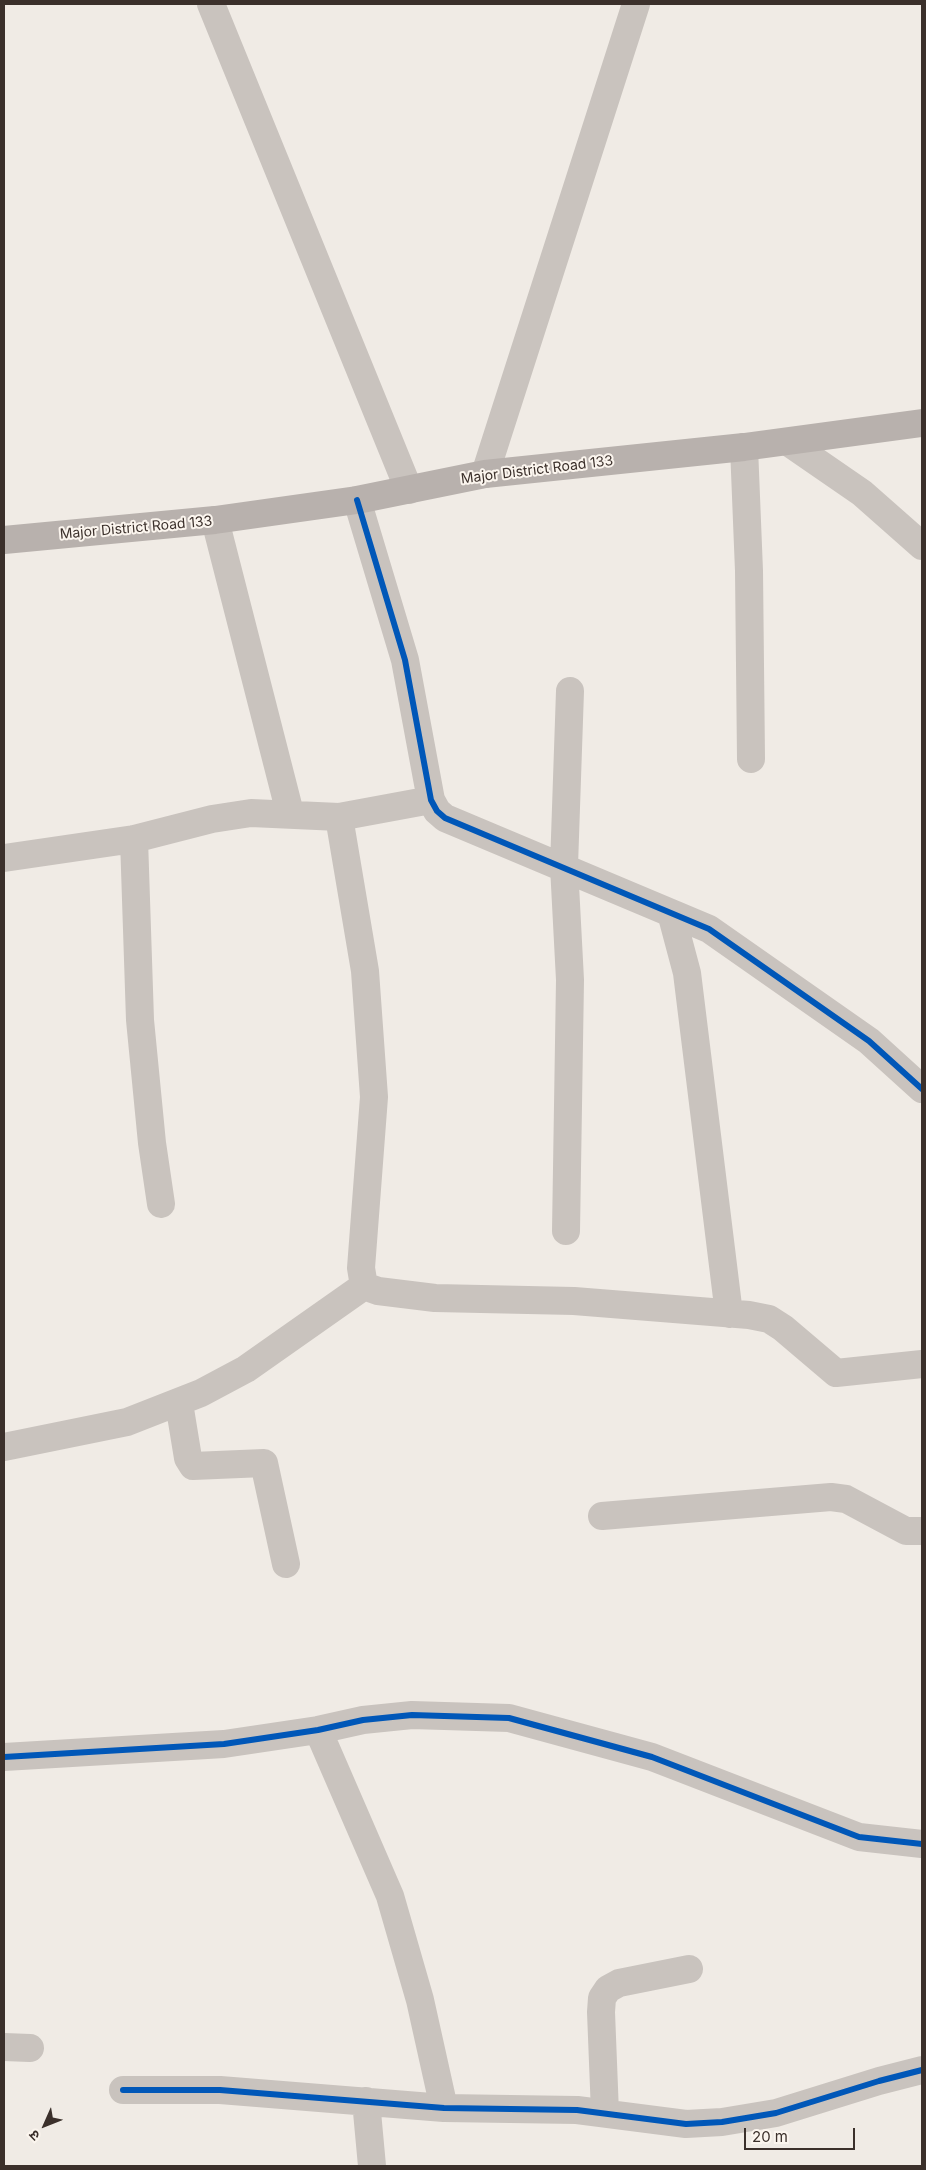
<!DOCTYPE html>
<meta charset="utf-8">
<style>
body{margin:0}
#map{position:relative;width:926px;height:2170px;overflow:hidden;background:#f0ebe5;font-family:Inter,"Noto Sans Devanagari",sans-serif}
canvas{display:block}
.frame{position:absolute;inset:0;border:5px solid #3b302b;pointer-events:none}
.north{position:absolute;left:20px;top:2100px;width:50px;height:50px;-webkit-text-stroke:4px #fbf5ee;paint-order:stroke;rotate:226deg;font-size:14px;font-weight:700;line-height:20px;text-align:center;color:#3b302b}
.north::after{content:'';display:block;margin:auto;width:18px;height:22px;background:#3b302b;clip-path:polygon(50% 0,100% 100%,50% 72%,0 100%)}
.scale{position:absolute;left:744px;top:2128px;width:111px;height:22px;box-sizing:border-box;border:2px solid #3b302b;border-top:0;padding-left:6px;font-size:15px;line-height:18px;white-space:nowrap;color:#3b302b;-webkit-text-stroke:4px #fbf5ee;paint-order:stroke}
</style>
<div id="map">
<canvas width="926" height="2170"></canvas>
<div class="frame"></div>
<div class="north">उ</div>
<div class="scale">20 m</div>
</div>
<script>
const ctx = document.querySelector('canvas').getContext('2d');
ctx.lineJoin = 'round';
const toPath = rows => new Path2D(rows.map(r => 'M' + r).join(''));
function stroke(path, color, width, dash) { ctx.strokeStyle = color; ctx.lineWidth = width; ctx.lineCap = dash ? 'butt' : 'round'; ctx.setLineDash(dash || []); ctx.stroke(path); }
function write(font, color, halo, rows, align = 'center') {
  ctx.font = font + ' Inter,sans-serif'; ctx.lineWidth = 4; ctx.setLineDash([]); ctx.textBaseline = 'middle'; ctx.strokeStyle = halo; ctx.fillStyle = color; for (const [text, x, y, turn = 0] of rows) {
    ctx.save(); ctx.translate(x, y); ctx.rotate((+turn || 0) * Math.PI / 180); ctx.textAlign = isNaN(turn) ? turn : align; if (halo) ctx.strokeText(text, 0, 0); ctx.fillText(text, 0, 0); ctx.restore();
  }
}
const minor = toPath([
 [211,4,409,490],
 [788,442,862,493,922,546],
 [744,447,749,571,751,759],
 [485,474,636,4],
 [357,500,405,660,431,800,437,811,445,818,709,929,869,1041,922,1089],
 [215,520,290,813],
 [134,839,140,1020,152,1143,161,1204],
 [4,858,134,839,212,819,251,813,339,817],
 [671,913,687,973,729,1314],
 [566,1231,570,980,564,866,570,691],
 [364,1286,378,1291,435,1298,574,1301,749,1315,769,1319,783,1328,836,1373,922,1364],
 [364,1286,361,1268,374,1097,365,971,339,817,431,800],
 [179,1403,188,1458,193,1466,264,1463,286,1564],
 [4,1447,127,1422,201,1393,246,1369,364,1286],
 [602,1516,831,1497,846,1499,906,1531,922,1531],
 [318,1730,390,1896,420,2000,444,2108],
 [4,1757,224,1744,318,1730,363,1720,412,1715,509,1718,652,1757,859,1837,922,1844],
 [4,2047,30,2048],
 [123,2090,220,2090,444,2108,577,2110,686,2124,722,2122,776,2113,879,2081,922,2070],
 [366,2101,372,2166],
 [605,2113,601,2012,602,1998,608,1989,619,1983,689,1969]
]);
const major = toPath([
 [4,540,215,520,357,500,485,474,744,447,922,423]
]);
const cycleway = toPath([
 [357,500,405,660,431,800,437,811,445,818,709,929,869,1041,922,1089],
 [4,1757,224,1744,318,1730,363,1720,412,1715,509,1718,652,1757,859,1837,922,1844],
 [123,2090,220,2090,444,2108,577,2110,686,2124,722,2122,776,2113,879,2081,922,2070]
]);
const streetNames = [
 ["Major District Road 133",537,470,-7],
 ["Major District Road 133",136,528,-5]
];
stroke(minor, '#c9c3be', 28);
stroke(major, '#b8b1ad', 28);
stroke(cycleway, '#0057b8', 6);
write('14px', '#3b302b', '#fbf5ee', streetNames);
</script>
